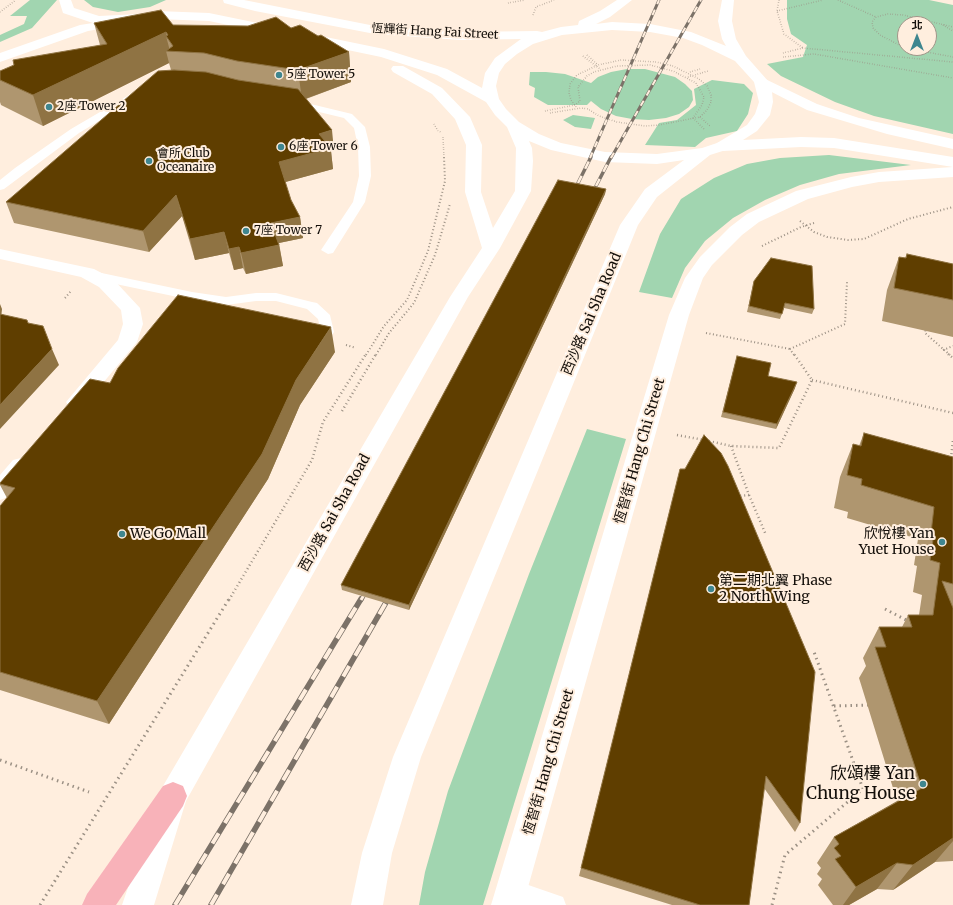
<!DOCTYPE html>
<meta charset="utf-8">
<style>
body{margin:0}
#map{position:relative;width:953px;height:905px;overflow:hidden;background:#ffeede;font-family:Merriweather,"Noto Sans TC",serif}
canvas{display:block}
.north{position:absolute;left:897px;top:16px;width:40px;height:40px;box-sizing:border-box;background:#ffeede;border:1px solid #a19589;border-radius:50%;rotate:0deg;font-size:11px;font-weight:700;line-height:16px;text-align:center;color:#140f0a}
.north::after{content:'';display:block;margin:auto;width:14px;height:18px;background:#3f868f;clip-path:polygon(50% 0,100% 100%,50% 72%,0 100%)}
</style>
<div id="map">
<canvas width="953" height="905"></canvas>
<div class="north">北</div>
</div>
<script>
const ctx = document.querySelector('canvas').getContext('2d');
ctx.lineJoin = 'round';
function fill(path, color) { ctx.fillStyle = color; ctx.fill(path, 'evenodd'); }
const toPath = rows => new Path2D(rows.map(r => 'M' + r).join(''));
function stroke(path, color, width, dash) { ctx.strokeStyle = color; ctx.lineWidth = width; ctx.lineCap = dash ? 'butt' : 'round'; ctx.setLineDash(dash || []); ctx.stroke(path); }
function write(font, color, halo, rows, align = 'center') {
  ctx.font = font + ' Merriweather,"Noto Sans TC",serif'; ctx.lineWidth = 4; ctx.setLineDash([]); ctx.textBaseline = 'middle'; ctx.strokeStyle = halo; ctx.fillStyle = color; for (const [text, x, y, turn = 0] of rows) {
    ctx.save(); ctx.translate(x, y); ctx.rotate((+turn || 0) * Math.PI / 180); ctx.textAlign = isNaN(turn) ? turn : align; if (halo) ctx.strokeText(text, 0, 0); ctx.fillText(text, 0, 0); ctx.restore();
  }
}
const green = toPath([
 [30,0,57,0,32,28,0,42,0,35,24,24,27,16,10,16],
 [84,0,166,0,150,7,118,12,93,7],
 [787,0,929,0,953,5,953,134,874,116,835,102,781,76,767,64,803,57,807,45,791,34,787,19],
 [905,24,929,24,929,48,905,48],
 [627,69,645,69,675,77,685,84,692,91,693,100,689,107,679,114,666,118,649,120,632,119,616,116,601,109,591,101,587,105,548,105,534,97,535,88,529,85,530,72,546,72,565,74,591,83,598,77,611,72],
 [712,80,744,84,753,93,748,114,737,131,706,138,695,147,645,145,659,123,677,120,696,105,694,89],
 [573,115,595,118,591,129,575,127,563,120],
 [829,155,911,165,839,174,800,185,765,200,733,218,705,241,685,268,672,298,639,292,660,234,681,199,714,178,747,164,780,158],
 [587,429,626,439,483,905,419,905,425,872,448,791,529,574]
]);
const pathFar3 = toPath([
 [779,0,777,11,784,34,803,48],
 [838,0,876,17],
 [508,3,525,0],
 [777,11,823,0],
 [0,12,16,0],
 [533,15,536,7,554,0],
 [943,25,953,31],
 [905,48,880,35,873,28,872,22,876,17,888,14,903,15,953,27],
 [906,48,953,57],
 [783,53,803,48,953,62],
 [587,55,598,65],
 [583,56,600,69],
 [783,57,814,54,953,78],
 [690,72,700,69],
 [688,77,708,71],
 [545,111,575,105,580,101,578,87,587,76,594,72,617,66,650,65,673,71,696,83,704,97,702,105,693,118,704,129],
 [550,113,581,108,588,109,599,116,617,122,645,126,659,125,700,117,707,110,711,102,711,95,707,86,699,79,673,66,656,62,621,60,598,65,577,75,570,84,569,93,571,100,577,108],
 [700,117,711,127],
 [434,124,438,131,441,132],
 [443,137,444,158]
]);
const pathFar2 = toPath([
 [800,221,814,232,827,237,848,240,864,239,908,219,953,207],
 [762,246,801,227,814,223],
 [65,298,71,291],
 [926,327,925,333,950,355],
 [706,333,790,349],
 [346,345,356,348],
 [943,350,953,346],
 [366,355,384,326,407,300,428,251,445,181,444,157],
 [376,355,389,333,414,303,435,255,450,204],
 [794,355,790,349,845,324,847,282]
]);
const pathFar1 = toPath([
 [948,354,953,358],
 [812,380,953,413],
 [342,411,376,354],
 [677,435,704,440],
 [709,441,731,446,779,448,812,380,794,354],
 [731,446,749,495,739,496],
 [951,458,953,440],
 [749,495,766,535],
 [229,600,312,460,323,422,366,354]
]);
const path = toPath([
 [885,609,908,621],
 [834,706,870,705],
 [0,760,89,792],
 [856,768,889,767],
 [40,905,229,599],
 [772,905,785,855,863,789,813,649]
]);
const lane = toPath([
 [141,88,146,91,145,93,79,133,4,189,0,190,0,180,15,168,71,129,141,88],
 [290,99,352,114,365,127,370,147,371,176,365,202,333,253,328,254,321,250,353,202,359,176,358,147,354,128,344,118,286,104,285,102,286,100,290,99],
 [92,271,192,292,226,297,256,293,276,293,312,302,317,303,330,315,334,332,332,335,327,337,322,335,318,319,307,309,276,301,256,301,226,305,192,300,87,278,85,275,87,272,92,271],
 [511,879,563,897,566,905,522,905,503,898,500,890,503,882,511,879]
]);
const street = toPath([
 [761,77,817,104,859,118,953,139,953,149,887,134,807,110,756,84,754,81,756,78,761,77],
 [801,137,834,138,953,157,953,167,834,148,801,147,723,151,717,149,715,146,717,143,723,141,801,137],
 [953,167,953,177,879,182,852,187,808,199,759,222,742,235,712,265,703,278,689,315,523,905,491,905,669,315,685,278,700,257,730,227,747,214,796,191,851,177,879,172,953,167],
 [0,249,94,269,113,279,140,308,143,324,137,342,83,407,76,409,69,407,66,402,118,340,123,324,121,310,99,287,81,277,0,259,0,249],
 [21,458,29,460,32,466,8,497,0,500,0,475,13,460,21,458]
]);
const secondary = toPath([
 [59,0,71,0,74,8,99,16,140,14,145,15,147,18,145,21,140,22,112,23,111,27,88,31,0,62,0,53,80,25,93,23,63,13,59,0],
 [223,0,244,0,375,26,461,32,537,31,542,32,561,27,578,25,579,21,600,11,617,0,632,0,610,17,596,24,612,22,650,24,691,32,726,46,722,39,718,21,722,0,734,0,732,21,736,39,746,56,768,81,772,92,773,102,770,115,757,131,729,149,710,155,657,197,638,225,421,757,392,853,383,905,351,905,362,853,393,757,620,225,645,189,684,160,657,164,605,162,551,150,529,141,532,148,533,161,531,191,500,248,468,297,186,801,154,905,122,905,163,786,450,297,482,248,465,192,466,145,455,119,432,94,393,72,391,69,393,66,403,66,442,88,470,117,482,145,481,192,493,228,515,191,516,148,507,127,495,115,486,102,437,75,381,57,209,21,157,19,152,18,150,15,152,12,157,11,209,13,384,49,447,69,482,88,485,73,495,58,521,39,461,40,375,34,255,11,224,3,223,0],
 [612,30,650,32,683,38,702,45,735,61,754,82,759,102,755,114,747,125,717,143,702,148,657,154,605,152,561,143,539,134,519,122,506,109,499,99,496,86,499,73,505,64,517,54,533,44,562,35,612,30]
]);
const primary = toPath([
 [173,782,183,786,187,796,183,806,116,905,82,905,87,894,163,786,173,782]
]);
const railFar3 = toPath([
 [590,158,659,0],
 [611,158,701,0]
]);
const railFar2 = toPath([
 [578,183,591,157],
 [596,186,611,157]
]);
const railFar1 = toPath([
 [361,600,368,588],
 [387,600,390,595]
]);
const rail = toPath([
 [175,905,361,599],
 [211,905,388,599]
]);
const wall = toPath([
 [94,23,291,28,318,36,349,52,351,82,306,99,334,151,331,151,333,169,285,182,291,200,300,217,303,238,279,243,283,266,246,274,243,268,234,270,229,253,195,260,182,216,149,252,14,223,6,202,171,70,169,63,43,126,1,105,0,102,0,71,100,45],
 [606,189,605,194,409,610,342,590,341,585],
 [907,254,953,264,953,337,882,321,887,290,899,257,905,258],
 [754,281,814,309,812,314,784,308,780,319,747,312],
 [335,352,300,405,268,479,109,724,0,690,0,506,7,498,0,485,0,483,110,383],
 [737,356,768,376,795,388,776,429,721,417],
 [864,433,953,457,953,861,935,862,893,890,877,889,849,905,833,905,818,885,822,879,817,874,821,868,817,863,834,837,897,801,859,678,866,666,863,658,879,627,902,627,908,615,919,615,922,595,913,592,917,566,914,565,918,539,847,518,848,512,834,508,840,477,853,444,859,446],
 [680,469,800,823,795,832,764,788,749,905,672,905,579,876]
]);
const shadedWall = toPath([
 [166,32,167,38,166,36,170,51,166,51,169,63,43,126,33,95],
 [349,52,351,82,302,100,298,70],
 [332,130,334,151,331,151,333,169,282,183,279,162,319,134],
 [606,189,605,194,409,610,409,605],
 [176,195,182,216,149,252,143,231],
 [300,217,303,238,274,244,271,223],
 [224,232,229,253,195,260,190,239],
 [279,245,283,266,246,274,241,253],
 [239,247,243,268,234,270,229,249],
 [0,304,2,309,0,328],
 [331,327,335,352,300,405,268,479,109,724,97,701,296,380],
 [52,349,59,365,0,429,0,405],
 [797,382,795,388,776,429,777,424],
 [953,838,953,841,935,862,893,890,913,865],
 [897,863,877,889,849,905,843,905,856,887]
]);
const building = toPath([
 [161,10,173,25,248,26,276,17,291,28,300,25,318,36,321,35,349,52,298,70,237,61,204,53,166,51,173,46,166,36,168,35,166,32,33,95,0,80,0,71,14,65,13,60,107,44,94,23,161,10],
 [174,70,206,72,238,80,298,89,332,130,319,134,331,148,279,162,291,200,300,217,271,223,279,245,241,253,239,247,229,249,224,232,190,239,176,195,143,231,6,202,158,71,174,70],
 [558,180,606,189,409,605,341,585,558,180],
 [907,254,953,264,953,300,894,288,899,257,906,258,907,254],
 [771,258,812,266,814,309,785,303,782,314,749,306,754,281,771,258],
 [178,295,331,327,296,380,262,454,97,701,0,672,0,506,15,488,0,484,0,483,90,379,110,383,118,368,178,295],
 [0,314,27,320,28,323,43,326,52,349,0,405,0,314],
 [737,356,771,363,768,376,797,382,777,424,723,412,737,356],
 [864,433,953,457,953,584,942,581,953,608,953,838,913,865,897,863,856,887,835,859,841,856,834,848,839,844,834,837,922,788,875,647,886,647,879,627,912,627,908,615,933,615,940,563,930,560,934,533,931,533,934,507,861,485,862,479,847,475,853,444,861,446,864,433],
 [704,435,721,453,728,466,815,672,800,823,766,776,749,905,700,905,581,868,680,469,685,469,704,435]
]);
const markers = [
 [279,75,4,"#3f868f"],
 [49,107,4,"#3f868f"],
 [281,147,4,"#3f868f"],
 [149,161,4,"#3f868f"],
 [246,231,4,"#3f868f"],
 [122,534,4,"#3f868f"],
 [942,542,4,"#3f868f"],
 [711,589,4,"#3f868f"],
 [923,784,4,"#3f868f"]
];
const farStreetnames = [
 ["恆輝街 Hang Fai Street",435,32,3]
];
const farPoinames = [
 ["5座 Tower 5",287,75],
 ["2座 Tower 2",57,107],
 ["6座 Tower 6",289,147],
 ["會所 Club",157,154],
 ["Oceanaire",157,168],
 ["7座 Tower 7",254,231]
];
const streetNames = [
 ["西沙路 Sai Sha Road",592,314,-67],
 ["恆智街 Hang Chi Street",640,451,-74],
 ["西沙路 Sai Sha Road",335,513,-61],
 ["恆智街 Hang Chi Street",549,762,-74]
];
const poiNames = [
 ["We Go Mall",130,534],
 ["欣悅樓 Yan",934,534,"right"],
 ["Yuet House",934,550,"right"],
 ["第二期北翼 Phase",719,581],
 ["2 North Wing",719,597]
];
const nearPoinames = [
 ["欣頌樓 Yan",915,774],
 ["Chung House",915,794]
];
fill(green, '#a1d5b0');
stroke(pathFar3, '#9b9084', 1.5, [0.5, 2]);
stroke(pathFar2, '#9b9084', 2, [1, 2.5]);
stroke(pathFar1, '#9b9084', 2.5, [1, 3]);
stroke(path, '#9b9084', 3, [1.5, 4]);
fill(lane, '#fff');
fill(street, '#fff');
fill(secondary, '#fff');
fill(primary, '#f8b2b9');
stroke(railFar3, '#7c7268', 3);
stroke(railFar2, '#7c7268', 3.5);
stroke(railFar1, '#7c7268', 4.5);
stroke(rail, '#7c7268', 5.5);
stroke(railFar3, '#ffeede', 2, [6]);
stroke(railFar2, '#ffeede', 2.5, [8]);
stroke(railFar1, '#ffeede', 3, [9]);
stroke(rail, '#ffeede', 4, [12]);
fill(wall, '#af966f');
fill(shadedWall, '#8f7343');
fill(building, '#5f3e00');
stroke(building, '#8f7343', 1);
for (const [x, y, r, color] of markers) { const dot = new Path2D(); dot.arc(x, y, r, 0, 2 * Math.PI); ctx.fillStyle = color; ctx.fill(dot); stroke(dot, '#ffeede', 1.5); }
write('12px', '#140f0a', '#ffeede', farStreetnames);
write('12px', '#140f0a', '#ffeede', farPoinames, 'left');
write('14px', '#140f0a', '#ffeede', streetNames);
write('14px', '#140f0a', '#ffeede', poiNames, 'left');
write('17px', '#140f0a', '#ffeede', nearPoinames, 'right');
</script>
